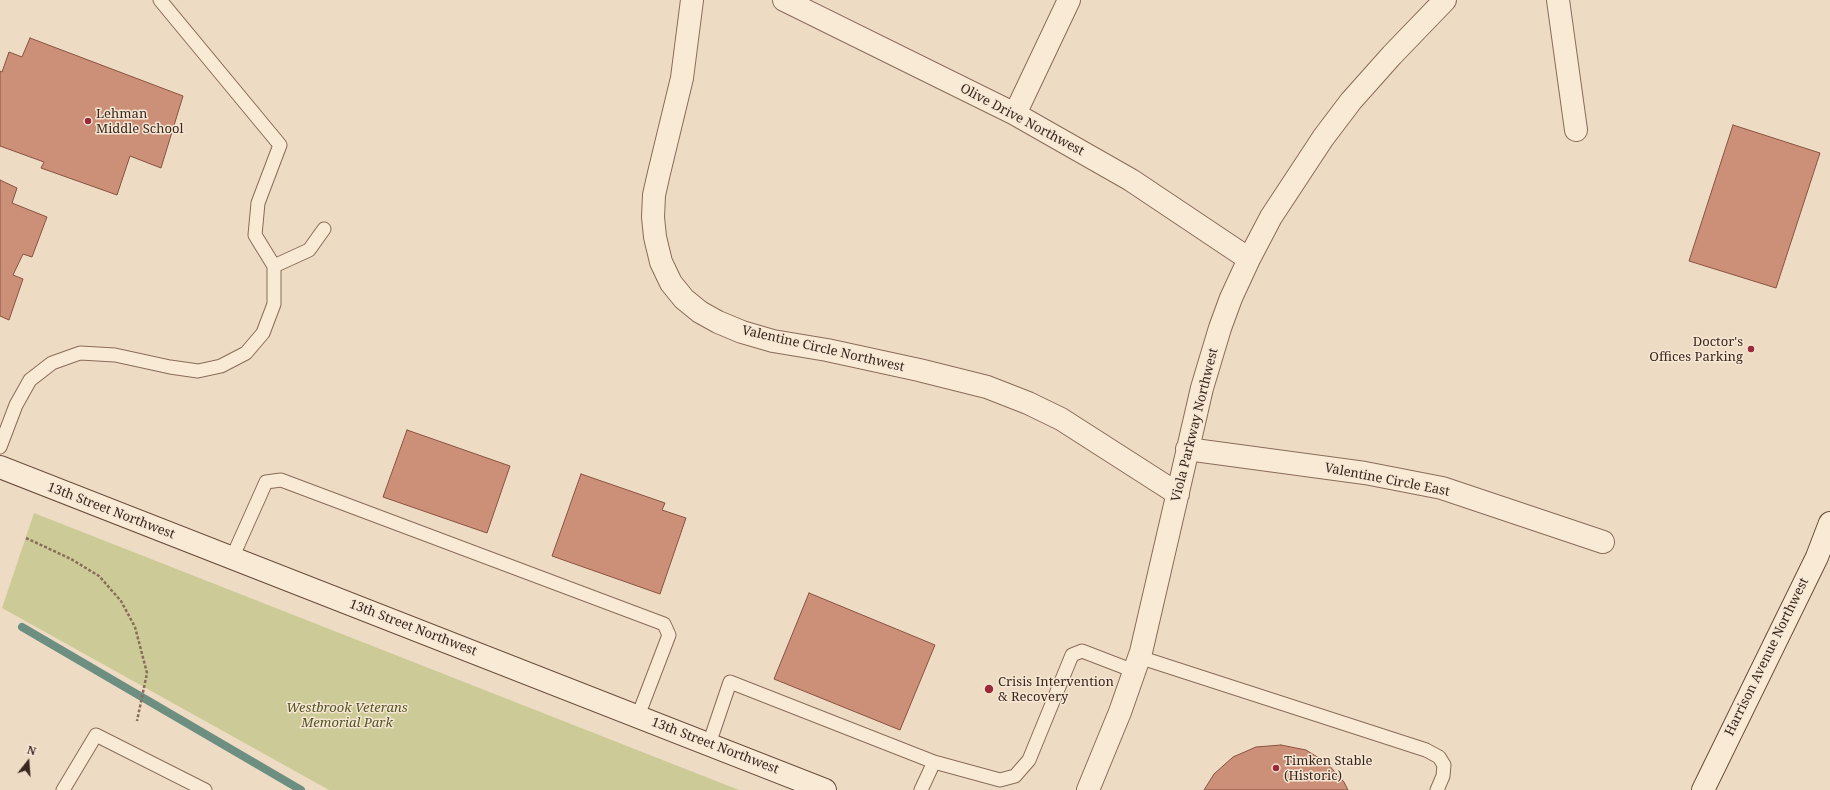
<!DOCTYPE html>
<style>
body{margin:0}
#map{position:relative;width:1830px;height:790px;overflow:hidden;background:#eedbc3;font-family:"Noto Serif",serif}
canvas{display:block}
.north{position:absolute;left:8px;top:742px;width:40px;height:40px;-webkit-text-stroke:3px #f6e6d3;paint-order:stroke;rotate:17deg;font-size:11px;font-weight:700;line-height:16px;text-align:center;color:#38271e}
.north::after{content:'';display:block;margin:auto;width:14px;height:18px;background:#38271e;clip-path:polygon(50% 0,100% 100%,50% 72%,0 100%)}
</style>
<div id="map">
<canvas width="1830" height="790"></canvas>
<div class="north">N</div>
</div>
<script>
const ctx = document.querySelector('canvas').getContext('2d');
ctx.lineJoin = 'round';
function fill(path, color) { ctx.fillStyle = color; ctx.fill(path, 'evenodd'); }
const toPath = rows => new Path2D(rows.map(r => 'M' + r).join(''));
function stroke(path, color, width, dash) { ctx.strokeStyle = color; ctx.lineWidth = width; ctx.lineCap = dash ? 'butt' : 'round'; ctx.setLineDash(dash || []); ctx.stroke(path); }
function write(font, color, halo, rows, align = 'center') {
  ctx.font = font + ' "Noto Serif",serif'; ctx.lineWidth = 3; ctx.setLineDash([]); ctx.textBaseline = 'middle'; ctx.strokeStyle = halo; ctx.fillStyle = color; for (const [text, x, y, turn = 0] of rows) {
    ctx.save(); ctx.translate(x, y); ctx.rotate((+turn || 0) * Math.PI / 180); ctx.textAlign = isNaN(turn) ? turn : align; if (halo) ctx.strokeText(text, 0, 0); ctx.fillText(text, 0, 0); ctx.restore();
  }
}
const green = toPath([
 [34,513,739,790,329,790,2,608]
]);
const stream = toPath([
 [22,627,301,790]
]);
const building = toPath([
 [30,38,183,96,161,168,130,156,117,195,41,168,44,162,0,146,0,71,2,72,9,52,22,57,30,38],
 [1733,125,1820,153,1776,288,1689,261,1733,125],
 [0,180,17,188,12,203,47,217,32,257,23,254,13,275,23,279,9,320,0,316,0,180],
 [407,430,510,466,487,533,383,497,407,430],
 [581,474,665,503,662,510,686,518,660,594,552,556,581,474],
 [809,593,935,645,900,730,774,679,809,593],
 [1281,745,1306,750,1327,763,1344,782,1348,790,1204,790,1214,774,1233,757,1256,747,1281,745]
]);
const path = toPath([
 [26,538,71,559,99,576,121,601,135,627,147,673,137,721]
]);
const service = toPath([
 [274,266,309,250,324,229],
 [0,447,16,405,30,380,52,363,80,353,115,355,170,367,198,371,221,366,246,353,263,333,274,304,274,266,255,235,258,203,280,145,160,0],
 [232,558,266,482,281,480,664,624,669,635,638,716],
 [1139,657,1426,750,1439,757,1444,765,1443,776,1437,790],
 [709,744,730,682,934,762,921,790],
 [934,762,1000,780,1015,776,1029,760,1072,655,1082,651,1134,671],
 [63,790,96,735,205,790]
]);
const minor = toPath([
 [692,0,682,78,659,173,654,195,653,217,655,237,661,262,671,283,684,299,700,312,718,322,742,332,773,341,827,350,919,370,987,387,1028,403,1061,419,1178,494],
 [784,0,1015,114,1131,180,1249,259],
 [1558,0,1576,130],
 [1015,114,1069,0],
 [1187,449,1365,473,1442,488,1603,542],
 [1088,790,1120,712,1141,652,1202,388,1220,328,1231,298,1249,259,1271,217,1323,138,1351,101,1392,55,1445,0]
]);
const secondary = toPath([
 [0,467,825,790],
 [1703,790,1817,557,1830,523]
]);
const markers = [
 [88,121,4,"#982a3a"],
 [1751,349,4,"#982a3a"],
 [989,689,5,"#982a3a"],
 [1276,768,4,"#982a3a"]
];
const poiNames = [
 ["Lehman",96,114],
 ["Middle School",96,129],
 ["Doctor's",1743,342,"right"],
 ["Offices Parking",1743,357,"right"],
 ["Crisis Intervention",998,682],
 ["& Recovery",998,697],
 ["Timken Stable",1284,761],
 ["(Historic)",1284,776]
];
const streetNames = [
 ["Olive Drive Northwest",1022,120,28],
 ["Valentine Circle Northwest",823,349,13],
 ["Viola Parkway Northwest",1195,425,-76],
 ["Valentine Circle East",1387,480,11],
 ["13th Street Northwest",111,511,21],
 ["13th Street Northwest",413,628,21],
 ["Harrison Avenue Northwest",1767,657,-64],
 ["13th Street Northwest",715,746,21]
];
const parkNames = [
 ["Westbrook Veterans",347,708],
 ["Memorial Park",347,723]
];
fill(green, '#cccb97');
stroke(stream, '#6c8f81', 8);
fill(building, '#cc9079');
stroke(building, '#885240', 1);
stroke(service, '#896c5a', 15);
stroke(minor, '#896c5a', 24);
stroke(secondary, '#6a4d3d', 24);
stroke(path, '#896c5a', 2.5, [3, 2]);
stroke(service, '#f9ead6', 13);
stroke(minor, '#f9ead6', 22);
stroke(secondary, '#f9ead6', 22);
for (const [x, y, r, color] of markers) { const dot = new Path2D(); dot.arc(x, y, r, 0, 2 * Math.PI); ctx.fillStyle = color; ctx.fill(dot); stroke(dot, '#f6e6d3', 1.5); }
write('13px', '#38271e', '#f6e6d3', poiNames, 'left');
write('13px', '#38271e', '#f6e6d3', streetNames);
write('italic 13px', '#505524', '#f6e6d3', parkNames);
</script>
